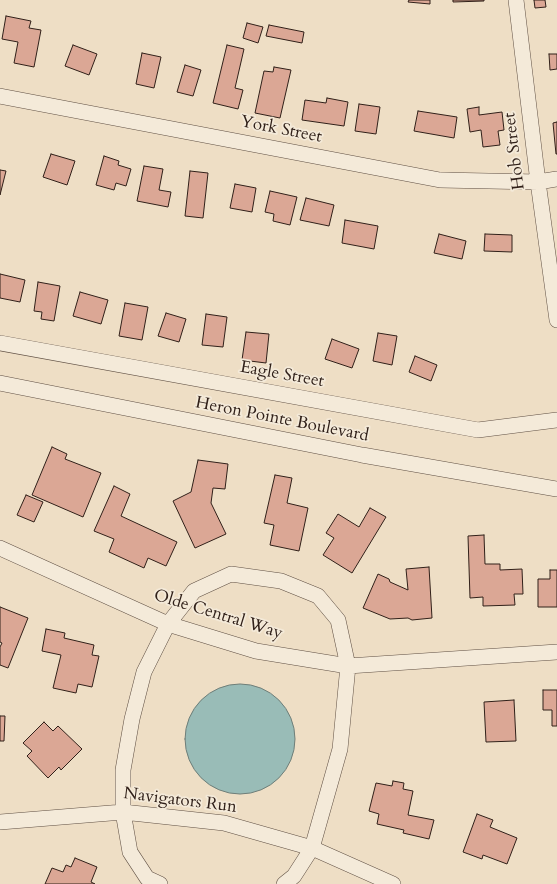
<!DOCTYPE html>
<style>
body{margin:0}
canvas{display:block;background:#eedec5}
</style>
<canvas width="557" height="884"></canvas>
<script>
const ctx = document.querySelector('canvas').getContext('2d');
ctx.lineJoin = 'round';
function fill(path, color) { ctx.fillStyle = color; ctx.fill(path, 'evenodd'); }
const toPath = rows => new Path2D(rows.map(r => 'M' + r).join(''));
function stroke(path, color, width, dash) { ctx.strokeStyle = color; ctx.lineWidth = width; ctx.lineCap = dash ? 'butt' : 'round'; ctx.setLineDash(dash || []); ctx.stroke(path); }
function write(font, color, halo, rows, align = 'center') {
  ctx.font = font + ' Cardo,serif'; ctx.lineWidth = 3.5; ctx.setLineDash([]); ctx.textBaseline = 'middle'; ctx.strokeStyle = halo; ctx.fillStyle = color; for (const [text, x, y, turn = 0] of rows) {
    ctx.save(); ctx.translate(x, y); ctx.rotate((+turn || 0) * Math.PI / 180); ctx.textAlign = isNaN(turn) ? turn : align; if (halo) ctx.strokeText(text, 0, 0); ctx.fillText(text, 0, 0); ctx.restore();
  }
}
const water = toPath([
 '185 739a55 55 0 1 1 110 0a55 55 0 1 1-110 0Z'
]);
const building = toPath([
 [409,0,430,0,430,4,408,2,409,0],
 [453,0,484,0,484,1,453,2,453,0],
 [534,0,545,0,546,7,535,8,534,0],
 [6,16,31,21,29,28,41,30,34,67,14,63,18,42,2,39,6,16],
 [247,23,263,27,258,43,243,38,247,23],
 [269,25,304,32,302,43,266,36,269,25],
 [73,45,97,54,89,75,65,66,73,45],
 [227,45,244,49,235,88,243,90,238,109,213,103,227,45],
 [142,53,161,57,154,88,136,84,142,53],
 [549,54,557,54,557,69,550,70,549,54],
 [185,65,201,70,193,96,177,92,185,65],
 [274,67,291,70,280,118,255,113,264,71,273,72,274,67],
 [327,98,348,102,344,126,302,120,305,100,326,103,327,98],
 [359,104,380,107,376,134,355,131,359,104],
 [479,107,479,115,502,112,504,130,498,131,500,145,483,147,481,130,470,132,467,109,479,107],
 [418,111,457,117,454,138,414,131,418,111],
 [557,122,557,154,556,154,553,123,557,122],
 [51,154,75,161,67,185,43,177,51,154],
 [104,156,119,161,118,165,131,169,126,186,116,183,114,190,96,185,104,156],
 [144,166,163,169,159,190,171,192,168,207,137,201,144,166],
 [0,170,6,171,0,195,0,170],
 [190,171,208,173,203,218,185,216,190,171],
 [235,184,256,188,252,212,230,208,235,184],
 [270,191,297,197,290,225,273,221,274,214,265,212,270,191],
 [306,198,334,205,329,226,300,220,306,198],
 [345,220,378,226,374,249,342,243,345,220],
 [439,234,466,241,462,259,434,253,439,234],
 [485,234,512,235,512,252,484,251,485,234],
 [0,274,25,280,20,302,0,298,0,274],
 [38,282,60,286,54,321,41,319,42,312,34,311,38,282],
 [80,292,108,300,101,324,73,316,80,292],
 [125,303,148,307,142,340,119,336,125,303],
 [166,313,186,319,179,342,158,336,166,313],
 [206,314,227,317,223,347,202,345,206,314],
 [246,332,269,334,266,363,242,360,246,332],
 [378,333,397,336,392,365,373,361,378,333],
 [332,339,359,349,352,368,325,359,332,339],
 [415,356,437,365,431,381,409,372,415,356],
 [52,447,67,454,65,459,101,473,83,517,32,495,52,447],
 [198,460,228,464,225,489,213,488,211,503,226,534,195,548,173,501,191,492,198,460],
 [275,475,292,478,287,503,308,508,299,551,270,545,274,525,264,523,275,475],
 [114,486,130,494,121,516,177,542,166,566,148,558,144,568,109,552,114,539,94,531,114,486],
 [26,495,43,502,34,522,17,515,26,495],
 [370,508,386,517,352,573,323,555,334,538,326,533,338,514,359,527,370,508],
 [484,535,485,564,500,564,500,570,522,569,523,594,514,594,515,605,483,606,483,597,470,598,468,536,484,535],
 [429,567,432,618,412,620,408,618,390,619,363,608,378,574,389,579,390,582,408,590,406,569,429,567],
 [550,570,557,570,557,607,538,607,538,579,550,579,550,570],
 [0,607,28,618,8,668,0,665,0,647,2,643,0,642,0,607],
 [46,629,65,633,64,638,94,645,92,655,99,656,92,687,78,684,76,693,53,688,61,655,42,651,46,629],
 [543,690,557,690,557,726,552,726,552,710,543,710,543,690],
 [514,700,516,741,486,742,484,702,514,700],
 [0,716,5,716,4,741,0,741,0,716],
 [44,722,53,731,58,726,82,749,61,770,59,767,48,778,27,756,32,751,23,743,44,722],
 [393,781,404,783,403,789,413,791,408,815,434,820,429,839,403,833,404,830,377,824,379,814,369,811,376,783,392,786,393,781],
 [477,814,493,820,490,827,517,838,507,864,483,855,482,859,463,852,477,814],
 [75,858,97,867,91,882,95,884,45,884,52,868,63,872,66,865,71,867,75,858]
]);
const minor = toPath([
 [516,0,538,182,557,320],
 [0,96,440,180,538,182,557,179],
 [0,343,478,430,557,420],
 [0,383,362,455,557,489],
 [0,548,168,624,256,651,348,666,557,652],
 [0,822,123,812,224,823,312,848,393,884],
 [160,884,147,878,130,852,123,812,123,770,132,719,144,672,168,624,194,591,231,574,281,581,318,596,338,620,348,666,340,749,312,848,294,876,284,884]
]);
const streetNames = [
 ["York Street",281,130,11],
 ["Hob Street",515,151,-97],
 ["Eagle Street",282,375,10],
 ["Heron Pointe Boulevard",282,420,11],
 ["Olde Central Way",218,615,17],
 ["Navigators Run",180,801,7]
];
fill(water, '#99bcb7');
stroke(water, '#6f7e78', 1);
fill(building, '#dba795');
stroke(building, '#302019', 1);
stroke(minor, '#605044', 16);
stroke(minor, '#f4ead9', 15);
write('17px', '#302019', '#f4ead9', streetNames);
</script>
